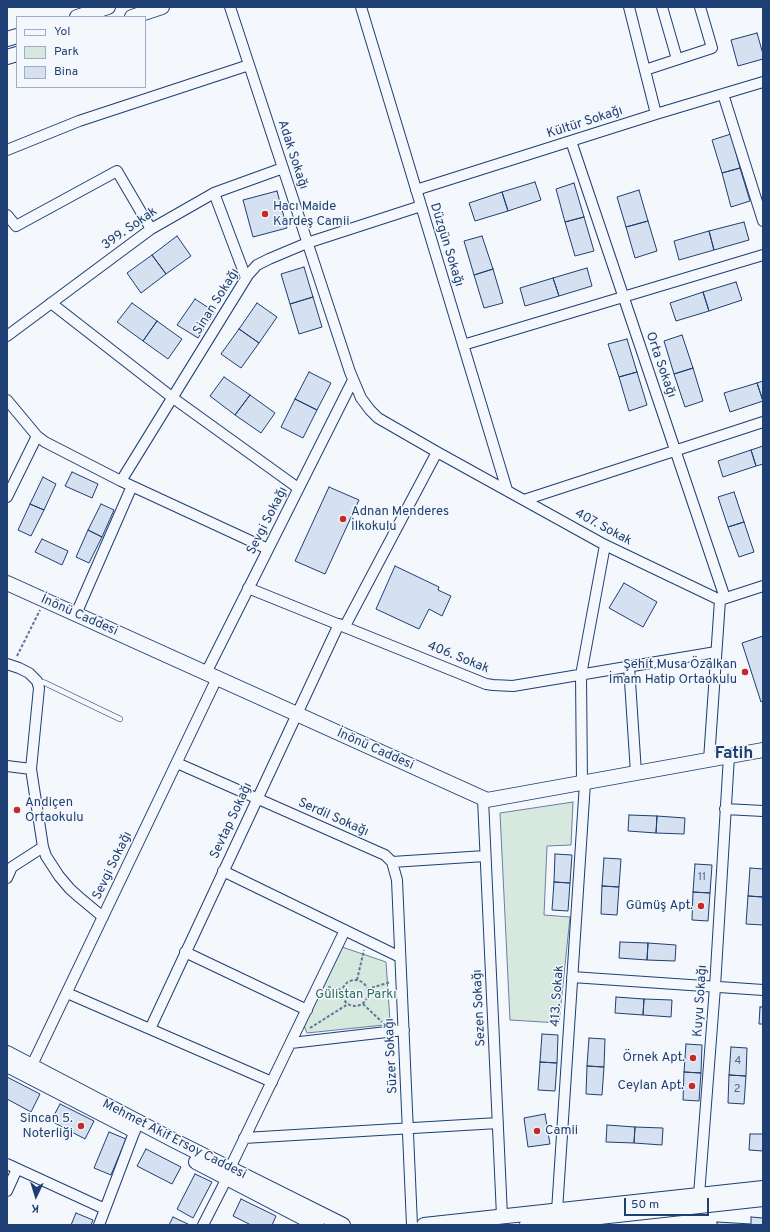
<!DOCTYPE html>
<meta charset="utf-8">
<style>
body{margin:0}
#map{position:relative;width:770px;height:1232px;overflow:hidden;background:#f4f7fb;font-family:Overpass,sans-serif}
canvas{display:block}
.frame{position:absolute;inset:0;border:8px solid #1d3f73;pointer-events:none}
.legend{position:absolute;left:16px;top:16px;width:130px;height:72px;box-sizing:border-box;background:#f4f7fb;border:1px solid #9eadc5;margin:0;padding:5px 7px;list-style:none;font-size:12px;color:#1d3f73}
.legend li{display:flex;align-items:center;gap:8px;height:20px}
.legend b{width:20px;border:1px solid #9eadc5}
.north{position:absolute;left:16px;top:1176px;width:40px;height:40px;-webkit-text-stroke:3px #f4f7fb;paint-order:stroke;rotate:184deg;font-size:11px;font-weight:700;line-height:16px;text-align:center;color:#1d3f73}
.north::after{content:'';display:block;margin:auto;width:14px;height:18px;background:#1d3f73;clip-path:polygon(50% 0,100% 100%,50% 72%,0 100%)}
.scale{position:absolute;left:624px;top:1198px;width:85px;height:18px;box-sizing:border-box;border:2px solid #1d3f73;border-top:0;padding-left:5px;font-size:12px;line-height:14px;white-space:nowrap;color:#1d3f73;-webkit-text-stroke:3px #f4f7fb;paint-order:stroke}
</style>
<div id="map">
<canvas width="770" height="1232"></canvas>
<div class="frame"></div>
<ul class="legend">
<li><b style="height:5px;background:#f4f7fb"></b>Yol</li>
<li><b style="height:11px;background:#d7e8df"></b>Park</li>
<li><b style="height:11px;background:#d5e0f0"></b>Bina</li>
</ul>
<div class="north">K</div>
<div class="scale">50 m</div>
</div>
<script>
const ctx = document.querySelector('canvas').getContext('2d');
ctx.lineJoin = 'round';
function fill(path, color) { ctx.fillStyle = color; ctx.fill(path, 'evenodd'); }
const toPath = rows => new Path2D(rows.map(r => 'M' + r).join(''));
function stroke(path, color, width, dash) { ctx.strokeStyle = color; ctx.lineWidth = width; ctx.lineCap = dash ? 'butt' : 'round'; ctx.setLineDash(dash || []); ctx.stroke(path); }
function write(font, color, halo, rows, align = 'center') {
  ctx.font = font + ' Overpass,sans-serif'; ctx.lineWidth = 3; ctx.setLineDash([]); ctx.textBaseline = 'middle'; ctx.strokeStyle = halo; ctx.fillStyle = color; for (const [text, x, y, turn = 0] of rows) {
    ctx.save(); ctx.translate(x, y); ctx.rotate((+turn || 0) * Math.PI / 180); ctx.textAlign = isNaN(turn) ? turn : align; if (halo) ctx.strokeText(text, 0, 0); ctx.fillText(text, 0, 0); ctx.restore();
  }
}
const green = toPath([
 [573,802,571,845,547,846,544,915,570,917,559,1023,510,1020,500,813,573,802],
 [342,947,386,962,390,1021,384,1025,307,1033,304,1026,342,947]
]);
const building = toPath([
 [757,33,763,54,763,59,738,66,731,40,757,33],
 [731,134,740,168,722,173,712,140,731,134],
 [740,168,750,201,731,207,722,173,740,168],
 [535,182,541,200,508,211,502,192,535,182],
 [574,183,584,217,565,222,556,189,574,183],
 [639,190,648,221,626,227,617,197,639,190],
 [277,191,287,228,253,237,243,200,277,191],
 [502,192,508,211,475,221,469,203,502,192],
 [584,217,594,251,575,256,565,222,584,217],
 [648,221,657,251,635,258,626,227,648,221],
 [744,222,749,240,714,250,709,231,744,222],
 [709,231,714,250,679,260,674,241,709,231],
 [177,236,191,256,166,274,152,255,177,236],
 [482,236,493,269,474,275,464,241,482,236],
 [152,255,166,274,141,293,127,273,152,255],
 [304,267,313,297,290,304,281,274,304,267],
 [587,268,592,286,559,296,553,278,587,268],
 [493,269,503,303,484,308,474,275,493,269],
 [553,278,559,296,525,306,520,288,553,278],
 [736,282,742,300,709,311,703,292,736,282],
 [703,292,709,311,676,321,670,303,703,292],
 [313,297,322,327,299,334,290,304,313,297],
 [195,299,215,312,198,338,177,325,195,299],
 [132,303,157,321,143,341,117,322,132,303],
 [257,303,277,317,259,343,239,329,257,303],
 [157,321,182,339,168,359,143,341,157,321],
 [239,329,259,343,241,368,221,354,239,329],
 [682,335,693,368,674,374,664,341,682,335],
 [627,339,637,372,619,377,608,344,627,339],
 [693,368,703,401,685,407,674,374,693,368],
 [309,372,331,383,317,410,295,399,309,372],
 [637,372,647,405,629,411,619,377,637,372],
 [224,377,250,395,235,415,210,396,224,377],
 [763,381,763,401,757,383,763,381],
 [757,383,763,401,730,412,724,393,757,383],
 [250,395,275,413,261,433,235,415,250,395],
 [295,399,317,410,303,438,281,427,295,399],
 [763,446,763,464,756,466,751,450,763,446],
 [751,450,756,466,723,477,718,461,751,450],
 [72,472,98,484,92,498,65,486,72,472],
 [43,477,56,484,44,510,30,504,43,477],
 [329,487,359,500,325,574,295,561,329,487],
 [734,492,744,522,728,527,718,497,734,492],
 [30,504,44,510,31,536,18,530,30,504],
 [101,504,114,510,102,537,88,530,101,504],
 [744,522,754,552,739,557,728,527,744,522],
 [88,530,102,537,89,563,76,557,88,530],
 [42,539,68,551,62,565,35,552,42,539],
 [395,566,439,587,438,590,451,596,442,616,429,609,419,629,376,609,395,566],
 [624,583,657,602,643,627,609,608,624,583],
 [763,636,763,701,761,702,742,643,763,636],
 [629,815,657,816,656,833,628,831,629,815],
 [657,816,685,818,684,834,656,833,657,816],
 [555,854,572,855,570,883,554,882,555,854],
 [604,858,621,859,619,887,602,886,604,858],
 [695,864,712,865,710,893,693,892,695,864],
 [750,868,763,869,763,897,748,896,750,868],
 [554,882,570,883,568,911,552,910,554,882],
 [602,886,619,887,617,915,601,914,602,886],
 [693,892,710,893,708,921,692,920,693,892],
 [748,896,763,897,763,925,746,924,748,896],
 [620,942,648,943,647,960,619,958,620,942],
 [648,943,676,945,675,961,647,960,648,943],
 [616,997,644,999,643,1015,615,1013,616,997],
 [644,999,672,1000,671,1017,643,1015,644,999],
 [760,1007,763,1007,763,1024,759,1024,760,1007],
 [542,1034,558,1035,557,1063,540,1062,542,1034],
 [589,1038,605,1039,604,1067,587,1066,589,1038],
 [686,1044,702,1045,701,1073,684,1072,686,1044],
 [731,1047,747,1048,746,1076,729,1075,731,1047],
 [540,1062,557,1063,555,1091,538,1090,540,1062],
 [587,1066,604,1067,602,1095,586,1094,587,1066],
 [684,1072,701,1073,699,1101,683,1100,684,1072],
 [729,1075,746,1076,744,1104,728,1103,729,1075],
 [7,1077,40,1094,31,1112,7,1099,7,1077],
 [60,1104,94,1121,85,1139,51,1121,60,1104],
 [545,1114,550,1144,528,1147,524,1118,545,1114],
 [607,1125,635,1127,634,1143,606,1142,607,1125],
 [635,1127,663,1128,662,1145,634,1143,635,1127],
 [109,1132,126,1139,111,1175,94,1168,109,1132],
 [750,1134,763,1134,763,1151,749,1150,750,1134],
 [146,1149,181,1167,172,1184,137,1166,146,1149],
 [195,1174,212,1182,193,1218,177,1209,195,1174],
 [241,1199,276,1216,272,1225,251,1225,233,1216,241,1199],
 [76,1213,93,1220,91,1225,71,1225,76,1213],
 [173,1217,190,1225,169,1225,173,1217],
 [751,1217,763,1218,763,1225,751,1225,751,1217],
 [717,1222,751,1224,751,1225,717,1225,717,1222]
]);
const path = toPath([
 [17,656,40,610],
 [357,980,364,950],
 '342 993a13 13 0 1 1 26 0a13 13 0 1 1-26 0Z',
 [328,987,342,990],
 [367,989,391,982],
 [363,1004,382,1022],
 [310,1028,348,1004]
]);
const lane = toPath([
 [37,681,45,683,120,719]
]);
const street = toPath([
 [230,7,350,372,361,398,370,410,378,418,437,452,605,545,720,600,709,760],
 [361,7,507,490],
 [629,7,656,114],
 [662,7,677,59],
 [645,70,712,48,700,7],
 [723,94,763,221],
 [571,141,725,598],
 [7,150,79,121,249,65],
 [416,190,656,114,763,82],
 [214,193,246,278],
 [7,215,16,226,117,171,151,229],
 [51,303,173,398,298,488],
 [7,336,151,229,214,193,283,168],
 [463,345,763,255],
 [7,400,37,436,45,442,121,481,268,549],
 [121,481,248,275,257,265,269,259,307,243,421,206],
 [7,497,37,436],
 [524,500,763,422],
 [248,588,486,684,493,685,513,686,716,652],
 [720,600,763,586],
 [76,614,132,486],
 [345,626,437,452],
 [7,664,19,668,29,673,37,681,39,688,31,769,43,847,46,856,59,876,70,889,79,897,103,917],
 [629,666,636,773],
 [206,673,353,380],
 [177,763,385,855,392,862,485,856],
 [7,766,31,769],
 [582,783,581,675,605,545],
 [483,799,502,1216],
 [725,809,763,811],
 [392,862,397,880,412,1225],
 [223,871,400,957],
 [7,878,12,867,43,847],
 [185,952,307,1010],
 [572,977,763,990],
 [67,993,272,1082],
 [150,1029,339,624],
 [291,1043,404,1030],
 [32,1065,217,678],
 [244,1138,498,1123],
 [7,1164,105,1209],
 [230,1168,345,930],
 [7,1191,17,1169],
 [699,1195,715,987,729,756],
 [557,1211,585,783],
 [99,1225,135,1130],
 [203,1225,227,1178]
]);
const secondary = toPath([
 [77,17,108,7],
 [132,17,162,7],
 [7,39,17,36],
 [7,57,17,54],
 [7,583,487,800,763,750],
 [7,1053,177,1142,343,1225],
 [7,1065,133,1130],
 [196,1162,317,1225],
 [424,1225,763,1188],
 [527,1225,763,1199]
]);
const markers = [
 [265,214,4,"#c62828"],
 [343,519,4,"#c62828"],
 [745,672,4,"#c62828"],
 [17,810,4,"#c62828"],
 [701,906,4,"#c62828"],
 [693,1058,4,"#c62828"],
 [692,1086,4,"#c62828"],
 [81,1126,4,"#c62828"],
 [537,1131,4,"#c62828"]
];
const numberNames = [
 ["11",702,878],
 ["4",738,1062],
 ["2",737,1090]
];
const streetNames = [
 ["Kültür Sokağı",585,123,-18],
 ["Adak Sokağı",292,155,72],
 ["399. Sokak",130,229,-35],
 ["Düzgün Sokağı",446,245,73],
 ["Sinan Sokağı",217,302,-58],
 ["Orta Sokağı",660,365,71],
 ["Sevgi Sokağı",268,521,-63],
 ["407. Sokak",603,528,28],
 ["İnönü Caddesi",79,616,24],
 ["406. Sokak",458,658,22],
 ["İnönü Caddesi",375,750,24],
 ["Serdil Sokağı",333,818,24],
 ["Sevtap Sokağı",232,821,-65],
 ["Sevgi Sokağı",113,866,-64],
 ["413. Sokak",558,996,-86],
 ["Kuyu Sokağı",701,1001,-86],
 ["Sezen Sokağı",480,1008,-93],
 ["Süzer Sokağı",392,1056,-93],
 ["Mehmet Akif Ersoy Caddesi",174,1140,27]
];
const poiNames = [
 ["Hacı Maide",273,207,"left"],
 ["Kardeş Camii",273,222,"left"],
 ["Adnan Menderes",351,512,"left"],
 ["İlkokulu",351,527,"left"],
 ["Şehit Musa Özalkan",737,665],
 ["İmam Hatip Ortaokulu",737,680],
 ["Andiçen",25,803,"left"],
 ["Ortaokulu",25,818,"left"],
 ["Gümüş Apt.",693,906],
 ["Örnek Apt.",685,1058],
 ["Ceylan Apt.",684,1086],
 ["Sincan 5.",73,1119],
 ["Noterliği",73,1134],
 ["Camii",545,1131,"left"]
];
const parkNames = [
 ["Gülistan Parkı",356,995]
];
const districtNames = [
 ["Fatih",734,755]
];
fill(green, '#d7e8df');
stroke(green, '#687fa3', 1);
fill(building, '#d5e0f0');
stroke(building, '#1d3f73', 1);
stroke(lane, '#1d3f73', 6);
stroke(street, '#1d3f73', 12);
stroke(secondary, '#1d3f73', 16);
stroke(path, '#5e769c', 2, [3, 2]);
stroke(lane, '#f4f7fb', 5);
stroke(street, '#f4f7fb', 10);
stroke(secondary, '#f4f7fb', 14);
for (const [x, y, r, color] of markers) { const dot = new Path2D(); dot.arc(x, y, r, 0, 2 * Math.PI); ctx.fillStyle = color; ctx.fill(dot); stroke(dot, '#f4f7fb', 1.5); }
write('11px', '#4b6792', null, numberNames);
write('13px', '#1d3f73', '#f4f7fb', streetNames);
write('13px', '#1d3f73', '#f4f7fb', poiNames, 'right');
write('13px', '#2c6c60', '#f4f7fb', parkNames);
write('bold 17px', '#1d3f73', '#f4f7fb', districtNames);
</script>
